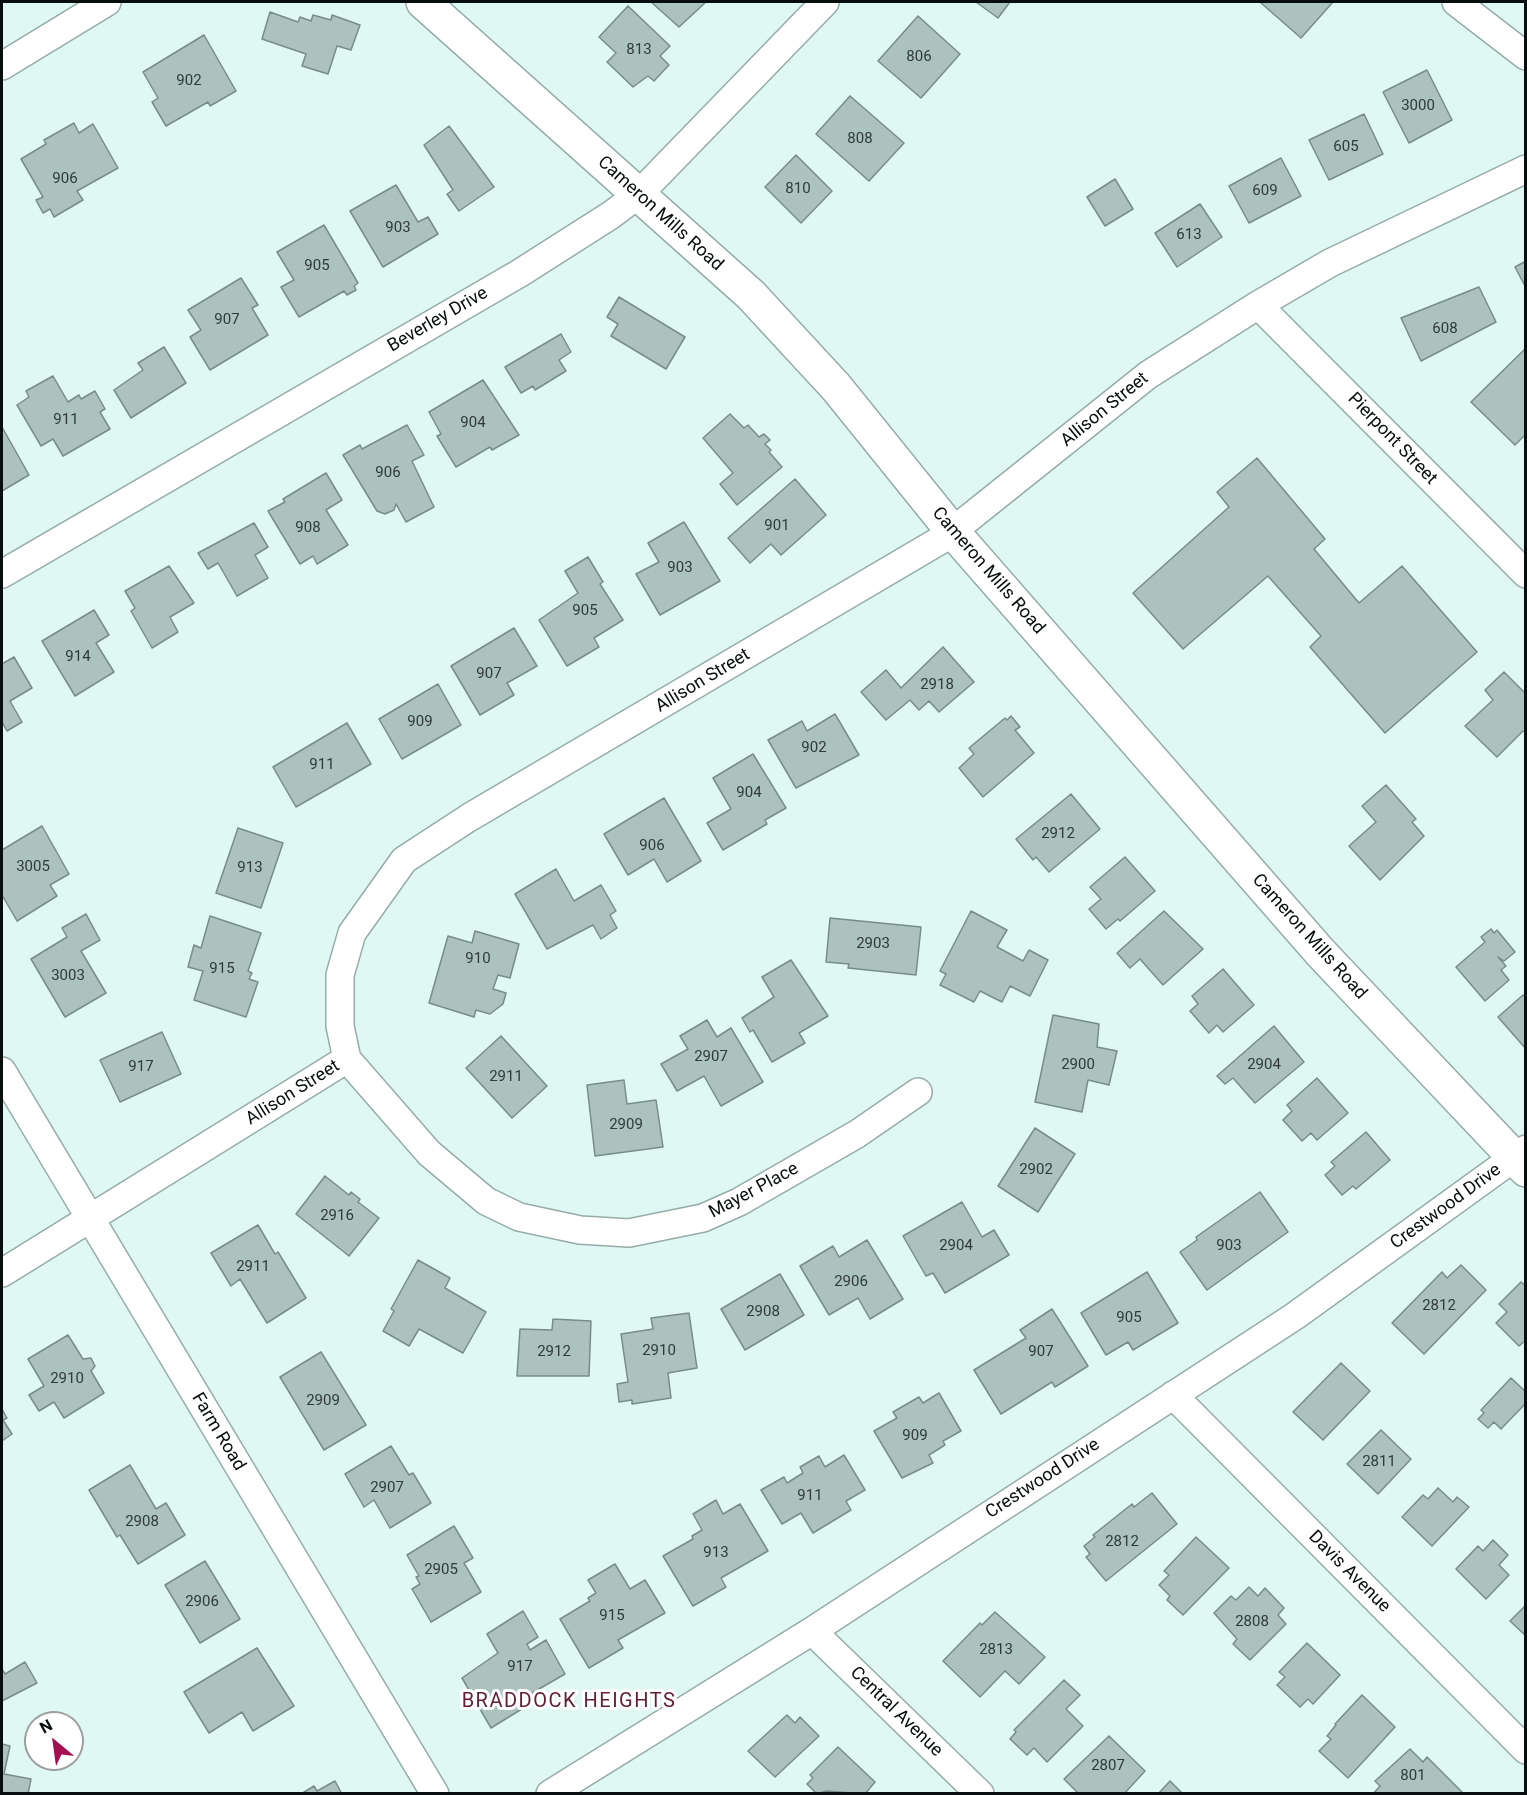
<!DOCTYPE html>
<style>
body{margin:0}
#map{position:relative;width:1527px;height:1795px;overflow:hidden;background:#e0f8f4;font-family:Roboto,sans-serif}
canvas{display:block}
.frame{position:absolute;inset:0;border:3px solid #070e0d;pointer-events:none}
.north{position:absolute;left:24px;top:1711px;width:60px;height:60px;box-sizing:border-box;background:#fff;border:2px solid #9c9f9e;border-radius:50%;rotate:331deg;font-size:16px;font-weight:700;line-height:24px;text-align:center;color:#070e0d}
.north::after{content:'';display:block;margin:auto;width:21px;height:27px;background:#a31153;clip-path:polygon(50% 0,100% 100%,50% 72%,0 100%)}
</style>
<div id="map">
<canvas width="1527" height="1795"></canvas>
<div class="frame"></div>
<div class="north">N</div>
</div>
<script>
const ctx = document.querySelector('canvas').getContext('2d');
ctx.lineJoin = 'round';
function fill(path, color) { ctx.fillStyle = color; ctx.fill(path, 'evenodd'); }
const toPath = rows => new Path2D(rows.map(r => 'M' + r).join(''));
function stroke(path, color, width, dash) { ctx.strokeStyle = color; ctx.lineWidth = width; ctx.lineCap = dash ? 'butt' : 'round'; ctx.setLineDash(dash || []); ctx.stroke(path); }
function write(font, color, halo, rows, align = 'center') {
  ctx.font = font + ' Roboto,sans-serif'; ctx.lineWidth = 6; ctx.setLineDash([]); ctx.textBaseline = 'middle'; ctx.strokeStyle = halo; ctx.fillStyle = color; for (const [text, x, y, turn = 0] of rows) {
    ctx.save(); ctx.translate(x, y); ctx.rotate((+turn || 0) * Math.PI / 180); ctx.textAlign = isNaN(turn) ? turn : align; if (halo) ctx.strokeText(text, 0, 0); ctx.fillText(text, 0, 0); ctx.restore();
  }
}
const building = toPath([
 [651,2,706,2,679,27,651,2],
 [976,2,1010,2,998,18,976,2],
 [1262,2,1333,2,1301,38,1261,3,1262,2],
 [628,6,670,46,660,56,669,65,654,81,648,76,633,87,607,62,616,53,599,37,628,6],
 [270,12,298,22,300,17,311,21,313,15,331,20,332,15,360,25,351,50,337,46,328,74,302,66,306,54,262,39,270,12],
 [918,16,960,54,921,98,878,61,918,16],
 [204,35,236,91,210,106,208,102,166,126,152,102,158,98,143,72,204,35],
 [1427,70,1452,120,1409,143,1383,92,1427,70],
 [850,96,904,143,869,181,816,134,850,96],
 [1364,114,1383,154,1329,180,1309,140,1364,114],
 [74,123,79,133,93,124,118,168,77,191,83,200,54,217,50,209,43,213,36,200,43,197,21,159,46,144,44,140,74,123],
 [449,126,494,187,459,211,447,194,453,190,424,145,449,126],
 [796,155,832,191,801,223,765,187,796,155],
 [1281,158,1301,196,1249,223,1229,186,1281,158],
 [1115,179,1133,209,1105,226,1087,197,1115,179],
 [396,185,418,222,428,217,438,234,383,267,350,211,396,185],
 [1200,204,1222,237,1177,267,1155,233,1200,204],
 [324,225,358,283,354,286,356,290,347,295,344,291,299,317,281,287,294,280,277,252,324,225],
 [1526,261,1526,288,1515,267,1526,261],
 [241,278,258,305,252,308,268,335,210,370,190,337,201,330,188,310,241,278],
 [1479,287,1496,322,1421,361,1401,318,1479,287],
 [619,297,685,337,666,369,611,336,618,324,607,317,619,297],
 [561,334,571,352,559,360,566,371,535,390,533,386,521,393,505,367,561,334],
 [164,347,186,383,131,418,114,390,143,370,138,363,164,347],
 [1526,348,1526,434,1515,445,1471,402,1526,348],
 [53,376,68,402,79,395,81,399,95,391,105,409,100,412,110,429,63,456,53,439,41,446,17,405,29,397,26,391,53,376],
 [483,380,519,435,492,450,490,447,456,467,437,436,441,434,429,412,483,380],
 [730,414,744,428,748,425,759,437,764,434,770,440,765,444,771,450,769,452,782,467,737,505,720,484,733,473,703,438,730,414],
 [407,425,424,455,412,461,434,507,406,522,396,504,394,510,385,514,377,511,343,455,360,445,362,449,407,425],
 [2,427,29,475,2,491,2,427],
 [1257,458,1325,539,1314,549,1359,603,1402,566,1477,652,1385,733,1310,647,1321,636,1268,576,1183,649,1133,593,1229,507,1217,492,1257,458],
 [326,473,342,500,326,510,348,545,317,564,313,556,300,564,268,511,285,502,283,499,326,473],
 [795,479,826,515,781,555,771,544,750,563,728,538,795,479],
 [684,522,720,581,660,615,636,574,659,562,648,543,684,522],
 [254,523,268,547,255,555,268,578,237,596,218,563,208,569,198,553,254,523],
 [588,557,603,582,600,584,623,620,594,638,599,647,567,666,539,620,578,593,565,571,588,557],
 [169,566,194,603,170,617,178,632,152,648,131,611,135,608,125,591,169,566],
 [94,610,109,635,96,643,114,672,75,696,42,641,94,610],
 [514,628,537,666,507,683,514,695,480,715,451,666,514,628],
 [943,647,974,682,939,712,929,701,919,710,910,700,886,720,861,692,886,670,901,688,943,647],
 [14,657,32,688,10,701,22,722,7,731,2,722,2,664,14,657],
 [1504,672,1526,694,1526,733,1523,731,1497,757,1465,726,1493,700,1485,690,1504,672],
 [438,684,461,725,402,759,379,719,438,684],
 [835,714,859,755,796,788,768,740,802,721,807,731,835,714],
 [1011,716,1020,727,1015,730,1034,753,983,797,959,768,974,754,969,748,1005,718,1007,720,1011,716],
 [347,723,371,764,296,807,273,767,347,723],
 [753,754,786,808,765,820,767,824,723,850,707,823,731,809,713,778,753,754],
 [1386,785,1416,819,1412,822,1424,836,1380,880,1349,846,1376,822,1362,806,1386,785],
 [1071,794,1100,829,1049,872,1036,857,1033,860,1016,839,1071,794],
 [664,798,701,861,667,882,654,859,628,875,604,834,664,798],
 [42,826,69,874,50,885,57,896,17,921,2,895,2,850,42,826],
 [238,828,283,843,261,908,216,893,238,828],
 [1125,857,1155,891,1120,921,1118,919,1106,929,1089,909,1101,899,1090,887,1125,857],
 [556,869,574,901,601,885,616,911,610,915,617,928,601,939,593,925,547,949,515,894,556,869],
 [971,911,1007,930,997,947,1023,961,1029,950,1048,960,1030,996,1010,986,1002,1002,980,991,974,1002,940,985,946,974,940,971,971,911],
 [1164,911,1203,949,1163,985,1140,959,1130,968,1117,953,1164,911],
 [86,914,100,940,81,951,106,993,65,1017,31,959,67,937,62,928,86,914],
 [210,916,261,933,248,971,252,973,249,979,258,982,246,1017,194,1000,203,971,188,967,194,945,201,948,210,916],
 [830,918,921,927,916,975,848,968,849,964,826,962,830,918],
 [1491,929,1494,933,1497,930,1515,952,1504,961,1498,957,1506,966,1501,970,1509,980,1485,1001,1456,967,1485,942,1481,937,1491,929],
 [475,931,519,944,510,978,498,975,493,989,506,993,503,1004,490,1014,476,1010,474,1017,429,1003,448,936,472,943,475,931],
 [791,960,828,1016,799,1033,805,1043,772,1062,753,1030,750,1032,742,1018,774,997,762,977,791,960],
 [1223,969,1254,1005,1223,1032,1217,1025,1209,1033,1190,1011,1198,1004,1192,996,1223,969],
 [1523,995,1526,998,1526,1049,1498,1017,1523,995],
 [1053,1015,1099,1024,1097,1047,1117,1051,1109,1085,1088,1080,1082,1112,1035,1102,1053,1015],
 [707,1020,717,1037,731,1028,763,1082,721,1106,704,1076,677,1091,661,1064,688,1049,680,1036,707,1020],
 [1274,1026,1304,1062,1255,1103,1233,1078,1225,1084,1217,1076,1274,1026],
 [162,1032,181,1074,120,1102,100,1060,162,1032],
 [501,1036,547,1086,512,1118,466,1068,501,1036],
 [1317,1078,1348,1113,1317,1140,1311,1133,1302,1141,1283,1120,1292,1111,1287,1105,1317,1078],
 [624,1080,627,1104,656,1100,663,1147,595,1156,587,1085,624,1080],
 [1035,1128,1075,1154,1038,1212,998,1186,1035,1128],
 [1366,1132,1390,1160,1356,1189,1353,1186,1342,1195,1325,1175,1335,1166,1331,1162,1366,1132],
 [325,1176,349,1195,351,1192,360,1199,358,1202,379,1218,349,1256,296,1214,325,1176],
 [1260,1192,1288,1232,1207,1290,1180,1252,1197,1240,1196,1237,1260,1192],
 [962,1202,982,1237,994,1230,1009,1255,945,1293,933,1273,926,1276,903,1236,962,1202],
 [258,1225,275,1254,278,1252,306,1298,267,1323,240,1279,231,1286,211,1253,258,1225],
 [867,1240,903,1299,870,1319,858,1298,829,1315,800,1266,833,1246,839,1257,867,1240],
 [418,1260,450,1278,445,1288,486,1312,463,1353,419,1329,409,1346,383,1331,394,1311,391,1309,418,1260],
 [1461,1265,1486,1290,1424,1354,1392,1323,1442,1272,1447,1278,1461,1265],
 [1147,1272,1178,1323,1133,1350,1128,1342,1106,1355,1081,1313,1147,1272],
 [780,1274,804,1315,745,1350,721,1309,780,1274],
 [1521,1282,1526,1286,1526,1340,1519,1346,1496,1323,1507,1312,1499,1304,1521,1282],
 [1052,1309,1088,1366,1055,1387,1052,1382,1001,1414,974,1370,1026,1338,1020,1330,1052,1309],
 [689,1313,697,1368,668,1373,671,1398,632,1404,632,1400,619,1402,617,1384,628,1382,621,1334,653,1329,651,1318,689,1313],
 [553,1319,591,1321,589,1376,517,1376,520,1329,552,1330,553,1319],
 [68,1335,83,1359,91,1358,95,1366,91,1371,104,1393,64,1418,54,1402,39,1411,29,1395,44,1386,28,1359,68,1335],
 [321,1352,366,1425,324,1450,280,1377,321,1352],
 [1341,1363,1370,1391,1323,1440,1293,1412,1341,1363],
 [1511,1378,1526,1392,1526,1403,1501,1429,1494,1422,1488,1428,1478,1419,1484,1413,1481,1410,1511,1378],
 [939,1393,961,1431,943,1441,945,1445,929,1455,933,1463,902,1478,874,1431,897,1418,893,1412,919,1397,923,1403,939,1393],
 [2,1409,7,1418,3,1420,12,1434,2,1441,2,1409],
 [1381,1430,1411,1459,1378,1494,1347,1464,1381,1430],
 [391,1446,409,1475,413,1473,431,1503,390,1528,374,1500,364,1507,345,1474,391,1446],
 [844,1455,865,1490,846,1501,851,1510,813,1533,801,1513,782,1524,761,1490,784,1477,787,1483,803,1473,800,1467,819,1456,825,1467,844,1455],
 [130,1465,156,1509,166,1503,185,1535,138,1564,120,1535,117,1537,89,1490,130,1465],
 [1438,1488,1453,1502,1457,1497,1469,1507,1432,1546,1402,1517,1423,1495,1428,1499,1438,1488],
 [1152,1493,1177,1524,1106,1581,1086,1557,1090,1554,1084,1546,1095,1537,1093,1535,1132,1504,1134,1507,1152,1493],
 [716,1500,723,1514,740,1504,768,1551,721,1578,726,1587,693,1606,663,1556,693,1539,692,1536,702,1530,693,1514,716,1500],
 [454,1526,473,1558,464,1563,481,1592,431,1622,412,1589,420,1584,416,1577,419,1576,407,1555,454,1526],
 [1196,1537,1229,1568,1183,1615,1167,1600,1170,1596,1159,1585,1169,1575,1164,1571,1196,1537],
 [1493,1540,1508,1555,1499,1565,1509,1575,1486,1599,1456,1569,1478,1546,1483,1551,1493,1540],
 [205,1561,240,1619,200,1643,165,1585,205,1561],
 [615,1564,630,1589,645,1580,665,1613,618,1640,623,1648,589,1668,560,1619,590,1601,588,1598,596,1593,588,1580,615,1564],
 [1249,1587,1258,1596,1265,1588,1284,1608,1278,1615,1286,1624,1250,1660,1233,1644,1237,1639,1214,1613,1231,1596,1236,1600,1249,1587],
 [1526,1605,1526,1636,1510,1621,1526,1605],
 [523,1611,538,1637,527,1644,530,1650,546,1640,565,1674,520,1700,525,1707,491,1728,462,1678,498,1653,487,1634,523,1611],
 [995,1612,1045,1657,1019,1684,1005,1671,980,1697,943,1661,980,1623,982,1625,995,1612],
 [1307,1643,1340,1675,1313,1704,1308,1699,1300,1707,1277,1685,1285,1677,1279,1672,1307,1643],
 [257,1648,294,1706,253,1731,242,1712,209,1733,184,1692,257,1648],
 [25,1662,37,1683,2,1701,2,1669,5,1674,25,1662],
 [1064,1680,1080,1695,1066,1709,1083,1726,1047,1762,1034,1748,1027,1755,1010,1739,1016,1732,1014,1730,1064,1680],
 [1362,1695,1395,1727,1348,1778,1319,1751,1331,1739,1327,1736,1336,1725,1335,1724,1362,1695],
 [787,1715,795,1723,800,1717,819,1736,775,1777,748,1751,787,1715],
 [1109,1736,1145,1771,1124,1794,1079,1794,1064,1779,1109,1736],
 [2,1744,10,1746,4,1774,31,1779,28,1794,2,1794,2,1744],
 [838,1747,875,1782,865,1794,826,1791,817,1794,807,1784,813,1778,810,1775,838,1747],
 [1410,1749,1423,1762,1427,1757,1464,1794,1373,1794,1380,1786,1375,1781,1410,1749],
 [335,1781,342,1794,301,1794,314,1786,317,1791,335,1781],
 [1170,1781,1183,1794,1158,1794,1170,1781]
]);
const street = toPath([
 [1456,2,1526,56],
 [2,66,107,2],
 [1258,305,1526,574],
 [2,574,520,273,611,215,639,194,825,2],
 [2,1071,435,1794],
 [918,1092,857,1134,739,1202,703,1218,629,1233,580,1230,519,1217,486,1201,429,1153,347,1059,340,1026,340,975,352,933,404,860,470,817,944,538,1148,375,1258,305,1330,263,1526,169],
 [2,1273,347,1059],
 [1173,1395,1526,1750],
 [812,1631,980,1794],
 [550,1794,812,1631,1295,1316,1526,1149]
]);
const secondary = toPath([
 [423,2,751,295,836,387,953,532,1320,952,1526,1170]
]);
const numberNames = [
 ["813",639,50],
 ["806",919,57],
 ["902",189,81],
 ["3000",1418,106],
 ["808",860,139],
 ["605",1346,147],
 ["906",65,179],
 ["810",798,189],
 ["609",1265,191],
 ["903",398,228],
 ["613",1189,235],
 ["905",317,266],
 ["907",227,320],
 ["608",1445,329],
 ["911",66,420],
 ["904",473,423],
 ["906",388,473],
 ["901",777,526],
 ["908",308,528],
 ["903",680,568],
 ["905",585,611],
 ["914",78,657],
 ["907",489,674],
 ["2918",937,685],
 ["909",420,722],
 ["902",814,748],
 ["911",322,765],
 ["904",749,793],
 ["2912",1058,834],
 ["906",652,846],
 ["3005",33,867],
 ["913",250,868],
 ["2903",873,944],
 ["910",478,959],
 ["915",222,969],
 ["3003",68,976],
 ["2907",711,1057],
 ["2900",1078,1065],
 ["2904",1264,1065],
 ["917",141,1067],
 ["2911",506,1077],
 ["2909",626,1125],
 ["2902",1036,1170],
 ["2916",337,1216],
 ["2904",956,1246],
 ["903",1229,1246],
 ["2911",253,1267],
 ["2906",851,1282],
 ["2812",1439,1306],
 ["2908",763,1312],
 ["905",1129,1318],
 ["2910",659,1351],
 ["2912",554,1352],
 ["907",1041,1352],
 ["2910",67,1379],
 ["2909",323,1401],
 ["909",915,1436],
 ["2811",1379,1462],
 ["2907",387,1488],
 ["911",810,1496],
 ["2908",142,1522],
 ["2812",1122,1542],
 ["913",716,1553],
 ["2905",441,1570],
 ["2906",202,1602],
 ["915",612,1616],
 ["2808",1252,1622],
 ["2813",996,1650],
 ["917",520,1667],
 ["2807",1108,1766],
 ["801",1413,1776]
];
const streetNames = [
 ["Cameron Mills Road",660,214,42],
 ["Beverley Drive",438,320,-30],
 ["Allison Street",1105,410,-39],
 ["Pierpont Street",1392,439,46],
 ["Cameron Mills Road",988,571,49],
 ["Allison Street",703,681,-31],
 ["Cameron Mills Road",1309,937,48],
 ["Allison Street",293,1093,-32],
 ["Mayer Place",754,1191,-28],
 ["Crestwood Drive",1446,1207,-36],
 ["Farm Road",218,1432,59],
 ["Crestwood Drive",1043,1479,-33],
 ["Davis Avenue",1349,1572,45],
 ["Central Avenue",896,1712,44]
];
const neighbourhoodNames = [
 ["BRADDOCK HEIGHTS",569,1702]
];
fill(building, '#abc2be');
stroke(building, '#788d8a', 1.5);
stroke(street, '#95aca8', 30);
stroke(secondary, '#95aca8', 36);
stroke(street, '#fff', 27);
stroke(secondary, '#fff', 33);
write('15px', '#303b39', null, numberNames);
write('18px', '#070e0d', '#fff', streetNames);
ctx.letterSpacing = '1.5px';
write('20px', '#632038', '#fff', neighbourhoodNames);
ctx.letterSpacing = '0px';
</script>
